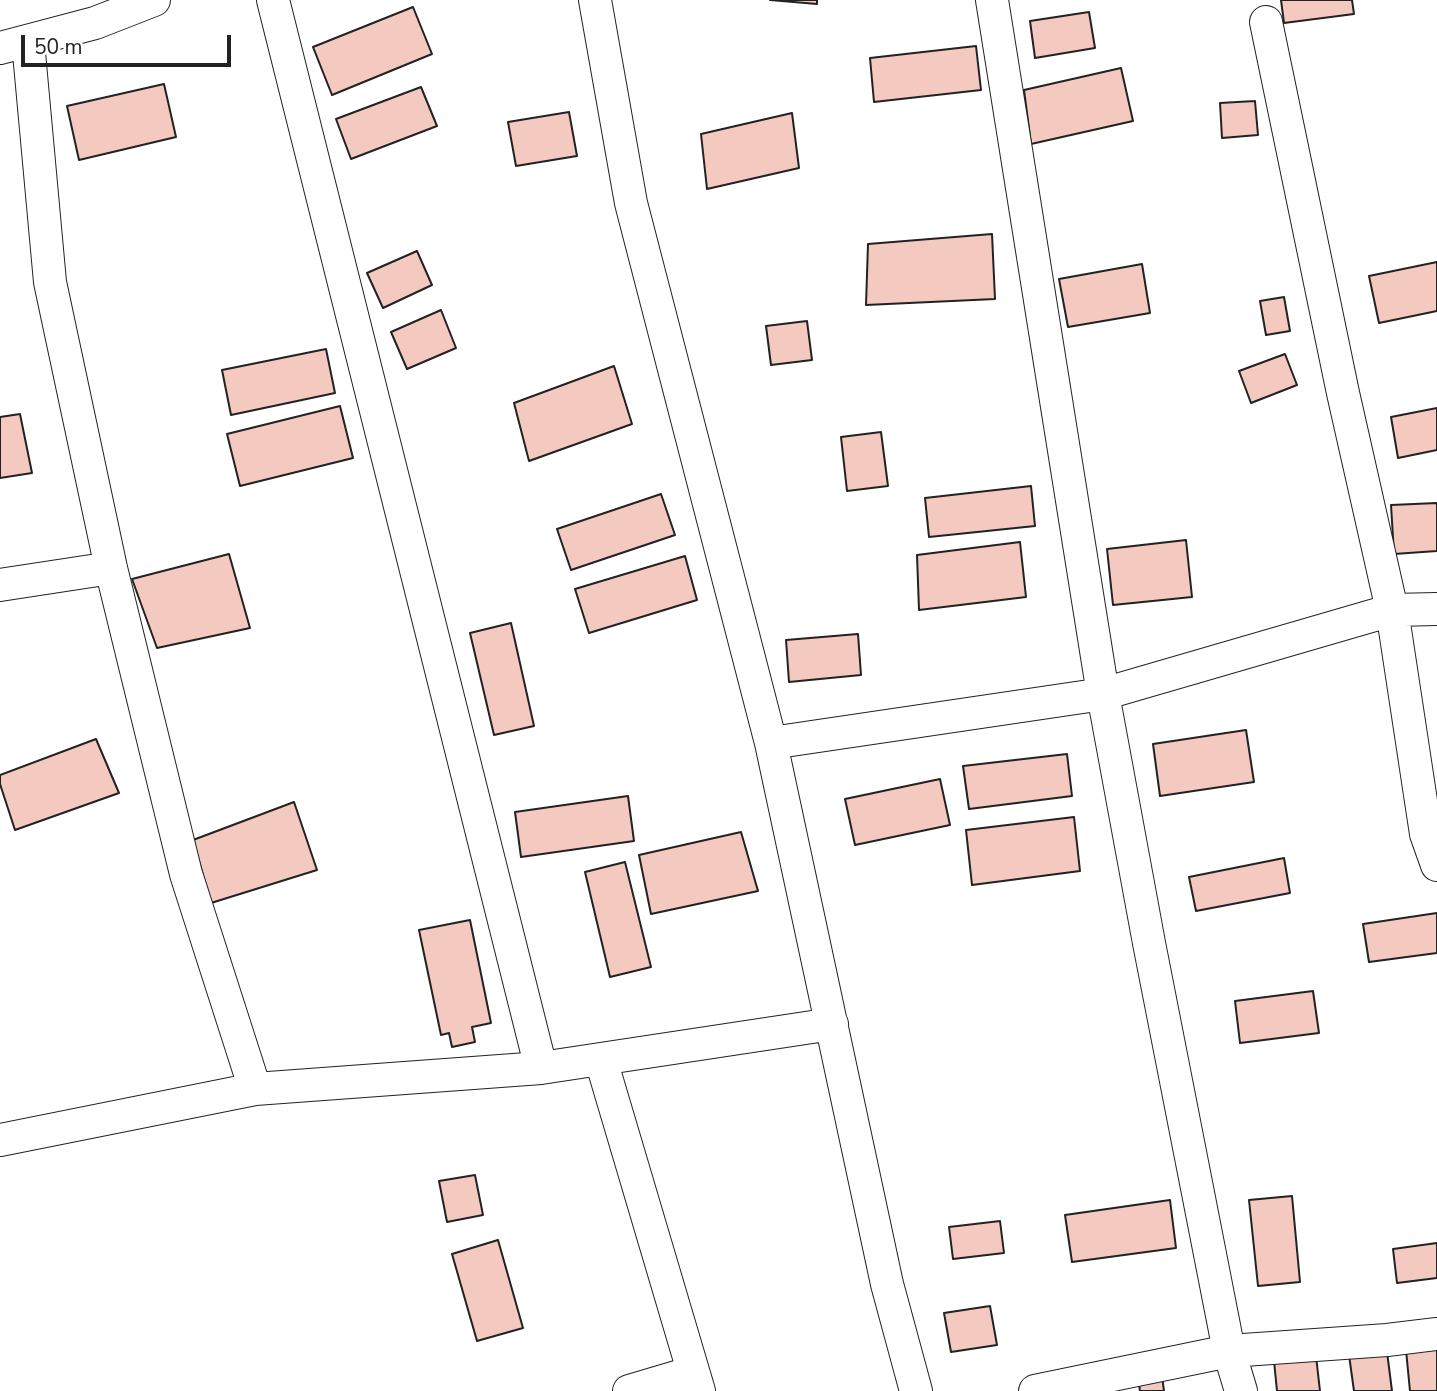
<!DOCTYPE html>
<style>
body{margin:0}
#map{position:relative;width:1437px;height:1391px;overflow:hidden;background:#fff;font-family:"Nunito Sans",sans-serif}
canvas{display:block}
.scale{position:absolute;left:21px;top:35px;width:210px;height:32px;box-sizing:border-box;border:4px solid #222;border-top:0;padding-left:9px;font-size:21px;line-height:24px;white-space:nowrap;color:#222;-webkit-text-stroke:5px #fff;paint-order:stroke}
</style>
<div id="map">
<canvas width="1437" height="1391"></canvas>
<div class="scale">50 m</div>
</div>
<script>
const ctx = document.querySelector('canvas').getContext('2d');
ctx.lineJoin = 'round';
function fill(path, color) { ctx.fillStyle = color; ctx.fill(path, 'evenodd'); }
const toPath = rows => new Path2D(rows.map(r => 'M' + r).join(''));
function stroke(path, color, width, dash) { ctx.strokeStyle = color; ctx.lineWidth = width; ctx.lineCap = dash ? 'butt' : 'round'; ctx.setLineDash(dash || []); ctx.stroke(path); }
const building = toPath([
 [770,0,817,0,817,4,770,0],
 [1281,0,1352,0,1354,14,1284,23,1281,0],
 [413,7,432,54,332,95,313,47,413,7],
 [1089,12,1095,48,1035,58,1030,21,1089,12],
 [976,46,981,90,874,102,870,58,976,46],
 [1121,68,1133,121,1031,144,1024,90,1121,68],
 [164,84,176,137,79,160,67,106,164,84],
 [421,87,437,126,351,159,336,119,421,87],
 [1255,101,1258,135,1222,138,1220,103,1255,101],
 [569,112,577,156,516,166,508,122,569,112],
 [792,113,799,168,707,189,701,134,792,113],
 [992,234,995,299,866,305,868,244,992,234],
 [417,251,432,285,383,308,367,273,417,251],
 [1437,262,1437,311,1379,323,1369,276,1437,262],
 [1142,264,1150,313,1068,327,1059,279,1142,264],
 [1284,297,1290,331,1266,335,1260,301,1284,297],
 [441,310,456,348,407,369,391,332,441,310],
 [807,321,812,360,771,365,766,326,807,321],
 [326,349,335,393,231,415,222,370,326,349],
 [1285,354,1297,385,1251,403,1239,371,1285,354],
 [614,366,632,424,529,461,514,403,614,366],
 [340,406,353,458,240,486,227,434,340,406],
 [1437,408,1437,450,1398,458,1391,417,1437,408],
 [20,414,32,473,0,478,0,417,20,414],
 [881,432,888,486,847,491,841,437,881,432],
 [1031,486,1035,526,929,537,925,498,1031,486],
 [661,494,675,535,571,570,557,529,661,494],
 [1437,503,1437,551,1394,554,1391,505,1437,503],
 [1186,540,1192,597,1113,605,1107,549,1186,540],
 [1020,542,1026,597,919,610,917,555,1020,542],
 [229,554,250,628,157,648,132,579,229,554],
 [685,556,697,600,589,633,575,589,685,556],
 [511,623,534,726,494,735,470,633,511,623],
 [858,634,861,675,789,682,786,640,858,634],
 [1246,730,1254,782,1160,796,1153,744,1246,730],
 [96,739,119,793,15,830,0,784,0,775,96,739],
 [1067,754,1072,796,969,809,963,766,1067,754],
 [940,779,950,825,855,845,845,799,940,779],
 [628,796,634,841,521,857,515,812,628,796],
 [294,802,317,870,211,903,193,840,294,802],
 [1074,817,1080,871,972,885,966,830,1074,817],
 [741,832,758,891,651,914,639,855,741,832],
 [1284,858,1290,893,1196,911,1189,877,1284,858],
 [625,862,651,967,610,977,585,872,625,862],
 [1437,913,1437,953,1369,962,1363,924,1437,913],
 [470,920,491,1023,472,1027,475,1042,452,1047,449,1033,441,1035,419,930,470,920],
 [1313,991,1319,1033,1240,1043,1235,1001,1313,991],
 [475,1175,483,1215,447,1222,439,1181,475,1175],
 [1292,1196,1300,1282,1258,1286,1249,1200,1292,1196],
 [1170,1200,1176,1248,1072,1262,1065,1215,1170,1200],
 [1000,1221,1004,1253,953,1259,949,1227,1000,1221],
 [498,1240,523,1328,477,1341,452,1254,498,1240],
 [1437,1243,1437,1278,1397,1283,1393,1249,1437,1243],
 [990,1306,997,1345,951,1352,944,1313,990,1306],
 [1386,1344,1392,1391,1354,1391,1348,1348,1386,1344],
 [1437,1347,1437,1391,1410,1391,1406,1350,1437,1347],
 [1316,1356,1320,1391,1277,1391,1274,1361,1316,1356],
 [1161,1369,1164,1391,1140,1391,1137,1372,1161,1369]
]);
const minor = toPath([
 [273,0,541,1068],
 [595,0,631,203,771,743,887,1284,916,1391],
 [992,0,1103,694,1149,943,1229,1351,1241,1391],
 [1266,22,1343,393,1392,610,1426,834,1437,865],
 [28,42,50,282,111,568,186,874,255,1089],
 [0,48,95,23,154,0],
 [0,585,111,568],
 [771,743,1103,694,1392,610,1437,609],
 [601,1060,699,1391],
 [0,1140,255,1089,541,1068,832,1024],
 [629,1391,693,1372],
 [1035,1391,1229,1351,1387,1340,1437,1334]
]);
fill(building, '#f3c9c0');
stroke(building, '#222', 2);
stroke(minor, '#222', 34);
stroke(minor, '#fff', 32);
</script>
